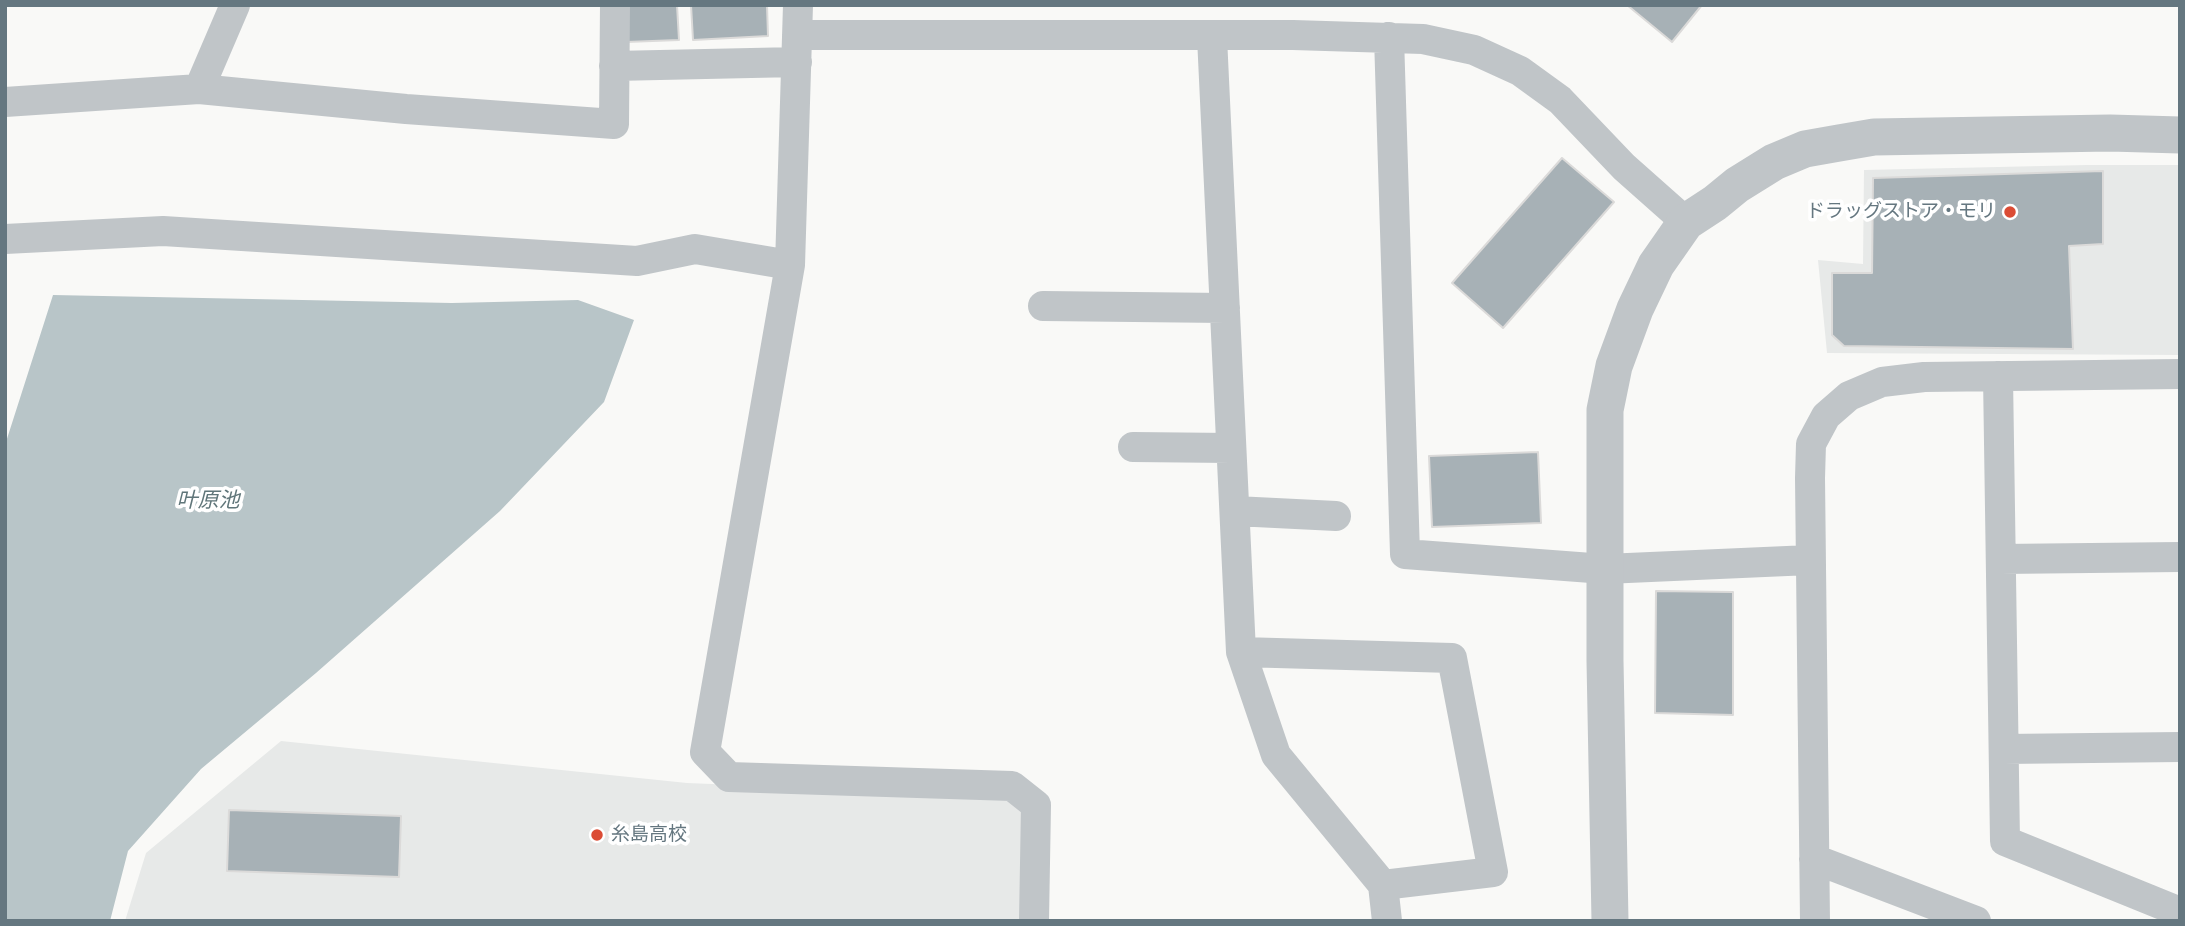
<!DOCTYPE html>
<meta charset="utf-8">
<style>
body{margin:0}
#map{position:relative;width:2185px;height:926px;overflow:hidden;background:#f9f9f7;font-family:Helvetica,sans-serif}
canvas{display:block}
.frame{position:absolute;inset:0;border:7px solid #657780;pointer-events:none}
</style>
<div id="map">
<canvas width="2185" height="926"></canvas>
<div class="frame"></div>
</div>
<script>
const ctx = document.querySelector('canvas').getContext('2d');
ctx.lineJoin = 'round';
function fill(path, color) { ctx.fillStyle = color; ctx.fill(path, 'evenodd'); }
const toPath = rows => new Path2D(rows.map(r => 'M' + r).join(''));
function stroke(path, color, width, dash) { ctx.strokeStyle = color; ctx.lineWidth = width; ctx.lineCap = dash ? 'butt' : 'round'; ctx.setLineDash(dash || []); ctx.stroke(path); }
function write(font, color, halo, rows, align = 'center') {
  ctx.font = font + ' Helvetica,"Noto Sans JP",sans-serif'; ctx.lineWidth = 7; ctx.setLineDash([]); ctx.textBaseline = 'middle'; ctx.strokeStyle = halo; ctx.fillStyle = color; for (const [text, x, y, turn = 0] of rows) {
    ctx.save(); ctx.translate(x, y); ctx.rotate((+turn || 0) * Math.PI / 180); ctx.textAlign = isNaN(turn) ? turn : align; if (halo) ctx.strokeText(text, 0, 0); ctx.fillText(text, 0, 0); ctx.restore();
  }
}
const built = toPath([
 [2087,165,2180,165,2180,355,1827,353,1818,260,1863,264,1864,170],
 [281,741,687,783,1007,796,1026,816,1023,921,125,921,146,853]
]);
const water = toPath([
 [53,295,452,303,578,300,634,320,604,402,500,511,316,673,201,769,128,851,110,921,5,921,5,445]
]);
const building = toPath([
 [624,5,677,5,679,40,626,42,624,5],
 [691,5,767,5,768,36,693,40,691,5],
 [1627,5,1702,5,1672,42,1627,5],
 [1562,158,1614,202,1503,328,1452,283,1562,158],
 [2103,171,2103,244,2069,246,2073,349,1844,346,1832,335,1832,273,1872,273,1873,178,2103,171],
 [1538,452,1541,523,1432,527,1429,456,1538,452],
 [1656,591,1733,592,1733,715,1655,713,1656,591],
 [229,810,401,816,399,877,227,871,229,810]
]);
const minor = toPath([
 [798,5,790,265,705,752,729,777,1012,786,1036,805,1034,921],
 [797,35,1293,35,1423,39,1474,50,1520,71,1560,100,1624,167,1686,222],
 [1212,37,1241,652,1276,755,1383,885,1387,921],
 [1389,37,1405,554,1605,569,1810,560],
 [614,66,797,62],
 [199,89,235,5],
 [5,102,199,89,406,109,614,124,615,5],
 [5,239,163,231,637,261,695,249,790,265],
 [1043,306,1225,308],
 [1998,376,2005,841,2180,912],
 [1133,447,1231,448],
 [1235,511,1336,516],
 [2001,559,2180,557],
 [1241,652,1452,658,1493,872,1383,885],
 [2004,749,2180,747],
 [1814,859,1976,921],
 [1815,921,1810,478,1811,444,1826,416,1849,396,1882,382,1924,377,2180,374]
]);
const tertiary = toPath([
 [1610,921,1605,661,1605,410,1614,366,1635,309,1656,265,1686,222,1715,203,1737,185,1774,162,1805,149,1839,143,1874,137,2110,133,2180,135]
]);
const markers = [
 [2010,212,7,"#db4c35"],
 [597,835,7,"#db4c35"]
];
const poiNames = [
 ["ドラッグストア・モリ",1996,212],
 ["糸島高校",611,835,"left"]
];
const waterNames = [
 ["叶原池",208,501]
];
fill(built, '#e7e9e8');
fill(water, '#b8c5c8');
fill(building, '#a7b1b6');
stroke(building, '#dbdad9', 2);
stroke(minor, '#c0c5c8', 30);
stroke(tertiary, '#c0c5c8', 37);
for (const [x, y, r, color] of markers) { const dot = new Path2D(); dot.arc(x, y, r, 0, 2 * Math.PI); ctx.fillStyle = color; ctx.fill(dot); stroke(dot, '#fff', 2.5); }
write('19px', '#657780', '#fff', poiNames, 'right');
write('italic 21px', '#60767a', '#fff', waterNames);
</script>
